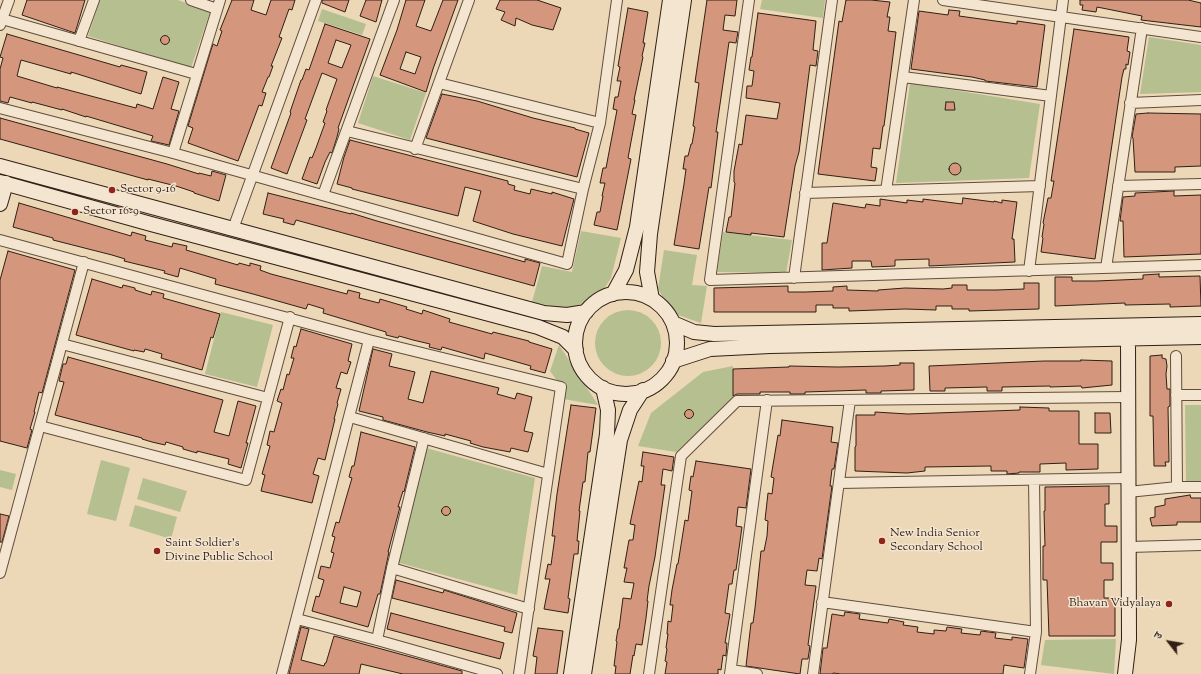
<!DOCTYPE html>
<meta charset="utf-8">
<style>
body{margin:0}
#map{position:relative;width:1201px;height:674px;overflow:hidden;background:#ecd7b7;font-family:"Sorts Mill Goudy","Noto Serif Devanagari",serif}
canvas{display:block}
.north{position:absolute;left:1149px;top:622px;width:40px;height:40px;-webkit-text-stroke:3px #f3e5d0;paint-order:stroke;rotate:301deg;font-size:11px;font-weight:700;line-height:16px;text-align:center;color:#311f15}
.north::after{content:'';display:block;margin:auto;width:14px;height:18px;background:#311f15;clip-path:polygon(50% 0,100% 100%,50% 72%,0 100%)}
</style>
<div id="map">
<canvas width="1201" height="674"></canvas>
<div class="north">उ</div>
</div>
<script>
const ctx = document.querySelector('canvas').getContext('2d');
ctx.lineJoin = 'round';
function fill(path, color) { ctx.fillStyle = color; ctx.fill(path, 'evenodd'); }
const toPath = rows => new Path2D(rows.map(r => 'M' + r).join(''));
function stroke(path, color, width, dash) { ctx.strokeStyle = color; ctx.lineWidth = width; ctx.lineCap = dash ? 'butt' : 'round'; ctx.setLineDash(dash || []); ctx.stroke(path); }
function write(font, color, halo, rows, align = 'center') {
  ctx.font = font + ' "Sorts Mill Goudy",serif'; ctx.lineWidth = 3; ctx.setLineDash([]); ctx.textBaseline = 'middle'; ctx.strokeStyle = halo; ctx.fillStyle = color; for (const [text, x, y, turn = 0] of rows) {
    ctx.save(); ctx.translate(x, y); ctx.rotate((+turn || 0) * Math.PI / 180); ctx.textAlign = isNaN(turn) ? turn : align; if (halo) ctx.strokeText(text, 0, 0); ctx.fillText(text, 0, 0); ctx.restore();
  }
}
const green = toPath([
 [100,0,178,0,210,12,191,68,88,36],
 [762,0,825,0,823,18,760,9],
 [322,9,366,24,362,35,318,21],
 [1149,37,1201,45,1201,92,1140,94],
 [373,76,426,93,410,140,358,123],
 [910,83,1040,104,1029,178,896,183],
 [581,231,621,238,611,278,604,289,578,308,566,309,532,302,542,266,572,272],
 [723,232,792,240,786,273,717,272],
 [664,250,697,255,692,285,707,286,701,323,678,315,665,301,658,289],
 '595 343a33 33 0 1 1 66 0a33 33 0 1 1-66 0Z',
 [221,312,273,325,257,387,205,374],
 [559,345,598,405,563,399,563,389,550,371],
 [733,366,733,399,676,452,638,446,651,413,703,372],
 [1185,405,1201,405,1201,482,1186,482],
 [426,448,535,478,517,595,396,562],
 [101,460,130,468,116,521,87,514],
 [0,470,16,474,12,490,0,487],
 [143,478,187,491,180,512,137,499],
 [135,505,177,517,171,539,129,526],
 [1116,639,1114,674,1041,665,1045,640]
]);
const building = toPath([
 [27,0,85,0,75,33,22,15,27,0],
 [232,0,254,0,251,10,266,15,271,0,295,0,292,10,289,9,279,37,282,38,271,66,273,66,269,77,268,77,262,92,266,93,262,106,259,105,238,161,188,143,193,128,188,126,211,50,213,44,217,46,222,31,220,30,232,0],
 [322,0,349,0,345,12,322,3,322,0],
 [366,0,382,0,376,22,360,16,366,0],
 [406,0,425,0,416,26,431,31,443,0,458,0,433,69,426,92,380,75,397,30,406,0],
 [406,52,421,57,415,74,400,69,406,52],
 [500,0,537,0,561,8,553,30,532,25,516,18,515,26,501,20,505,12,496,9,500,0],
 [707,0,737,0,735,16,725,15,723,30,738,32,736,43,729,42,716,132,718,132,711,188,709,187,699,249,674,245,684,184,686,169,683,169,685,156,688,156,691,144,692,144,695,127,693,126,699,83,695,82,707,0],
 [846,0,871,0,890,2,887,17,890,17,888,31,896,32,884,126,883,126,880,149,873,148,871,167,877,168,875,181,818,174,839,21,842,22,846,0],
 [1080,0,1188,0,1201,3,1201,27,1141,20,1142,16,1097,7,1096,12,1082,10,1083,5,1080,5,1080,0],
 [628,8,648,12,643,43,645,43,642,56,643,57,634,100,635,100,632,114,636,115,628,158,631,159,617,230,594,225,597,212,600,212,603,196,602,196,605,183,600,183,603,168,606,168,617,110,613,109,615,97,618,97,621,81,617,81,620,67,618,66,628,8],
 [949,10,960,11,959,16,1017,24,1017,21,1045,25,1037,87,985,81,985,80,972,77,911,69,919,11,948,15,949,10],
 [758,13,816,21,813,50,818,51,816,66,810,65,799,152,795,166,784,237,751,233,751,235,726,232,729,217,731,217,735,183,734,182,734,171,739,144,742,145,746,115,777,119,780,103,746,98,747,86,752,86,754,71,749,70,751,57,752,57,758,13],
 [325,24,370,39,338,128,339,129,337,137,332,153,330,152,325,162,317,184,302,179,310,157,312,158,316,148,325,123,323,122,327,111,326,110,337,79,322,73,305,119,307,120,287,174,271,168,291,113,290,112,301,80,302,80,306,69,309,70,325,24],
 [336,40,351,45,342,68,328,63,336,40],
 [1074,29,1129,37,1127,51,1130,52,1128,65,1126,64,1126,69,1124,69,1122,77,1095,259,1041,252,1043,238,1042,237,1044,224,1043,223,1048,198,1051,198,1054,181,1051,181,1074,29],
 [7,34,120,67,121,65,147,72,141,94,84,76,71,72,71,74,21,60,17,76,57,88,57,87,136,108,137,104,153,109,163,77,179,82,171,109,179,111,169,145,151,141,153,136,86,116,86,117,62,109,62,110,32,102,32,103,10,97,8,103,0,101,0,69,3,58,0,57,7,34],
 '160.5 40a4.5 4.5 0 1 1 9 0a4.5 4.5 0 1 1-9 0Z',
 [442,94,477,101,533,118,575,128,575,129,589,133,577,177,426,138,442,94],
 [946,102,954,102,955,110,945,110,946,102],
 [1148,113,1201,114,1201,166,1175,167,1175,172,1135,172,1133,138,1132,137,1136,114,1148,113],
 [0,118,167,164,199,174,199,173,211,176,212,171,226,175,219,201,194,193,194,192,176,186,148,179,148,180,0,139,0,118],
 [350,140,508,181,508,184,515,186,514,190,530,194,531,189,552,194,552,192,574,199,562,246,513,234,473,221,481,191,465,187,458,216,352,189,352,188,337,184,344,157,350,140],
 '949 169a6 6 0 1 1 12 0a6 6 0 1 1-12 0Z',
 [1174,191,1174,196,1201,195,1201,254,1124,257,1123,221,1120,221,1123,197,1135,196,1135,193,1174,191],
 [268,193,351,214,351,213,377,221,525,262,525,259,540,263,534,286,296,220,294,225,283,222,284,219,263,214,268,193],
 [963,198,994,202,994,201,1002,203,1002,200,1017,202,1012,239,1014,239,1015,262,929,266,929,259,895,260,895,266,872,267,871,261,852,261,852,268,822,270,822,243,827,243,833,203,865,208,866,204,880,206,880,199,907,203,907,200,923,202,923,199,962,204,963,198],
 [19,203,131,236,132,232,146,236,145,240,172,247,173,243,187,246,186,250,238,265,239,263,250,266,250,263,261,266,260,270,271,274,347,294,348,290,360,293,359,298,379,303,380,299,407,307,406,309,422,314,423,310,450,319,449,322,492,334,493,332,529,341,529,342,552,349,545,373,530,369,531,366,485,353,484,359,442,347,441,350,429,347,430,344,413,340,399,336,398,338,386,335,386,332,323,313,324,309,308,304,306,309,253,294,215,284,216,279,180,268,178,277,164,273,165,271,124,261,125,259,112,255,53,240,53,238,13,227,19,203],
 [8,251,75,270,42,393,39,392,34,412,35,412,30,429,32,430,27,448,0,441,0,280,8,251],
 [1159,274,1159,277,1200,276,1201,306,1170,307,1170,304,1125,305,1125,303,1055,306,1055,277,1072,277,1072,281,1096,281,1143,279,1143,275,1159,274],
 [92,279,122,288,123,285,135,288,135,290,151,295,152,291,164,294,163,298,220,314,213,338,211,337,202,370,161,358,162,354,145,349,144,352,134,350,134,351,76,335,92,279],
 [1024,283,1039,283,1039,309,969,311,969,309,952,309,952,306,936,306,936,310,905,309,849,311,849,308,833,308,833,305,816,305,816,312,714,312,714,288,788,286,788,292,805,292,833,291,833,287,847,286,847,290,878,291,878,290,905,288,943,289,952,288,952,285,967,285,967,290,996,290,1024,289,1024,283],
 [301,329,352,344,348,361,351,362,347,374,341,372,336,388,341,389,337,403,338,404,334,419,335,419,325,460,318,458,313,474,319,476,312,503,261,491,265,475,262,474,270,446,267,445,270,431,274,432,282,403,277,401,281,389,283,390,287,374,289,375,294,358,291,358,294,346,296,347,301,329],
 [373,349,392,354,389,366,415,372,408,399,423,403,431,371,499,388,497,394,515,399,517,393,532,397,524,431,533,433,528,452,511,448,510,452,483,447,470,443,471,441,445,434,445,436,427,432,383,420,383,417,359,411,373,349],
 [1162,355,1162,358,1166,359,1167,366,1166,374,1167,389,1170,389,1170,406,1168,407,1169,462,1165,462,1166,466,1154,466,1153,416,1150,416,1150,356,1162,355],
 [68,357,223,400,214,432,229,436,238,401,256,406,246,443,248,443,241,468,228,464,229,459,197,451,197,453,183,449,183,447,166,442,165,445,152,442,142,439,142,438,55,415,64,382,59,381,63,364,66,364,68,357],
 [1081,360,1112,361,1112,385,1082,388,1081,386,1050,387,1050,386,1002,387,1002,391,987,391,987,387,945,388,945,391,930,391,929,366,1044,361,1081,361,1081,360],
 [900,363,914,363,914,390,881,391,881,393,866,393,866,390,805,392,805,394,790,394,790,392,760,392,760,394,737,394,733,396,733,369,789,367,789,366,838,367,885,366,900,365,900,363],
 [571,405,596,408,590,452,588,452,585,482,583,482,579,511,580,511,577,541,579,541,578,554,574,554,568,598,570,599,568,613,544,609,550,579,545,579,548,564,551,565,555,536,552,536,557,494,571,405],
 [1020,407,1049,408,1049,411,1079,411,1079,444,1098,444,1098,469,1066,470,1066,463,1040,464,1040,472,1019,472,1019,473,1007,474,1007,471,991,471,991,466,925,467,925,471,907,473,855,471,855,447,856,446,856,415,875,415,875,412,908,414,1020,410,1020,407],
 '684.5 414a4.5 4.5 0 1 1 9 0a4.5 4.5 0 1 1-9 0Z',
 [1095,413,1110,413,1111,433,1095,433,1095,413],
 [782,420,833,427,831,442,838,443,834,469,832,469,830,486,832,486,822,559,819,558,817,571,807,570,805,585,816,586,808,645,810,646,808,659,802,659,800,674,746,666,751,623,753,623,755,608,761,551,764,551,767,536,768,521,765,520,768,493,772,494,774,478,771,477,778,435,780,436,782,420],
 [361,432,415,447,404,492,403,491,398,507,400,507,388,552,389,552,380,594,378,594,368,627,312,611,316,596,319,597,324,580,318,578,321,566,330,568,334,553,331,552,335,537,332,536,336,522,339,523,347,495,352,478,349,477,352,466,354,466,361,432],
 [344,587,361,592,357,607,340,603,344,587],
 [643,452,674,457,672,471,663,469,661,485,665,485,655,557,649,586,647,601,648,601,646,618,642,645,636,644,634,656,633,655,630,674,615,674,616,666,614,666,617,642,616,641,618,629,619,629,623,598,631,599,634,583,624,582,627,568,624,568,629,540,633,540,635,525,630,524,639,481,642,482,644,466,641,466,643,452],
 [696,461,751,469,746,508,738,507,736,526,742,527,736,570,734,570,732,584,729,584,725,613,730,614,725,643,727,643,726,656,723,655,721,670,718,669,718,674,665,674,667,662,665,661,667,649,666,648,668,634,667,634,668,621,671,622,673,605,670,605,672,590,677,564,678,564,685,520,688,521,692,491,689,490,691,476,693,477,696,461],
 [1109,486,1109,504,1105,504,1105,526,1117,526,1117,542,1101,542,1101,563,1113,563,1113,580,1104,580,1104,598,1115,598,1115,636,1049,636,1047,580,1043,580,1043,546,1045,546,1044,511,1045,511,1045,487,1109,486],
 [1190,495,1191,498,1201,498,1201,522,1177,522,1177,525,1152,526,1150,518,1155,517,1155,507,1165,505,1165,499,1190,495],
 '441.5 511a4.5 4.5 0 1 1 9 0a4.5 4.5 0 1 1-9 0Z',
 [0,514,9,516,2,542,0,542,0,514],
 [396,580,443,593,444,590,517,613,512,633,504,631,505,627,392,598,396,580],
 [845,612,860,614,859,619,888,623,889,619,904,622,903,625,918,627,917,632,934,634,934,630,946,631,947,627,962,629,961,633,980,635,981,631,996,633,995,638,1012,640,1012,637,1028,639,1024,668,1004,665,1003,674,841,674,833,673,833,674,820,674,823,648,827,648,832,614,844,616,845,612],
 [391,613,504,643,500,659,387,629,391,613],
 [301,627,309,629,301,660,324,666,325,663,326,663,334,636,462,671,462,674,403,674,361,664,359,674,289,674,301,627],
 [538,628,563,631,557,674,535,674,537,657,533,656,538,628]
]);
const street = toPath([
 [191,0,217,9],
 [749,0,710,280,1201,265],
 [943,0,1201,37],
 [2,19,196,74],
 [0,25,9,0],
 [79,41,94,0],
 [903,77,1051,96],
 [439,83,600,123],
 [1130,103,1201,100],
 [0,108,173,153,567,264,583,189,600,123,617,0],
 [347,131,583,189],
 [415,149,469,0],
 [173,153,220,0],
 [1118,186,1201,184],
 [886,191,914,0],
 [805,193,1040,186],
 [323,195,394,0],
 [233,229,316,0],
 [0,240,369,340,561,387,519,674],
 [1106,268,1142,28],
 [1029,271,1063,0],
 [794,278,832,0],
 [62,344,268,398],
 [1176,356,1177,487],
 [1176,395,1201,395],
 [350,417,548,474],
 [40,426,246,480,290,317],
 [839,483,1128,478],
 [1128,492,1177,487,1201,487],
 [1129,547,1201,545],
 [392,568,529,609],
 [0,573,84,262],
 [822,602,1036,632],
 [297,619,377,640,497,674],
 [377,640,392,568,424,438],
 [731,670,757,674],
 [282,674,369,340],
 [649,674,681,456,737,401,1128,397],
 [730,674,767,400],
 [813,674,850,400],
 [1030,674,1036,632,1034,480]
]);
const secondary = toPath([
 [0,166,544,313,567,315,586,312],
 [0,182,151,224,538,327,563,337,576,350],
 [0,204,6,183],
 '575 343a51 51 0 1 1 102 0a51 51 0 1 1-102 0Z',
 [613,294,626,270,637,227,670,0],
 [652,299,647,272,650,234,684,0],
 [673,323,694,332,714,334,1201,324],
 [673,361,710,349,770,346,1201,337],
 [571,674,607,434,608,410,603,388],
 [584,674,620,440,630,410,643,390],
 [1125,674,1129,640,1128,339]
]);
const markers = [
 [112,190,4,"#8f2418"],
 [75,212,4,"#8f2418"],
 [882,541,4,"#8f2418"],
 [157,551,4,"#8f2418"],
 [1169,604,4,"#8f2418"]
];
const poiNames = [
 ["Sector 9-16",120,190],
 ["Sector 16-9",83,212],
 ["New India Senior",890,534],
 ["Secondary School",890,548],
 ["Saint Soldier’s",165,544],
 ["Divine Public School",165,558],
 ["Bhavan Vidyalaya",1161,604,"right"]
];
fill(green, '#b6bf90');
fill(building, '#d4967c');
stroke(building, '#311f15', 1);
stroke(street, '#604d3e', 12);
stroke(secondary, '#311f15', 16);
stroke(street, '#f3e5d0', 10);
stroke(secondary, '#f3e5d0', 14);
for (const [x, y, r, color] of markers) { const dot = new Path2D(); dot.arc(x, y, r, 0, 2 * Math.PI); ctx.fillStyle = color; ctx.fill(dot); stroke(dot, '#f3e5d0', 1.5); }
write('12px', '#311f15', '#f3e5d0', poiNames, 'left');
</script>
